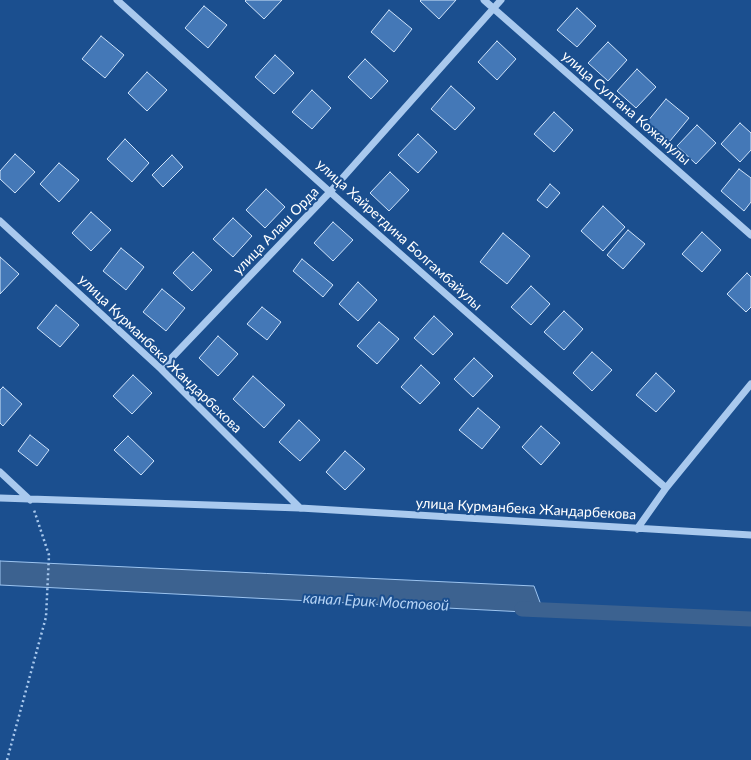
<!DOCTYPE html>
<meta charset="utf-8">
<style>
body{margin:0}
canvas{display:block;background:#1b4f8f}
</style>
<canvas width="751" height="760"></canvas>
<script>
const ctx = document.querySelector('canvas').getContext('2d');
ctx.lineJoin = 'round';
function fill(path, color) { ctx.fillStyle = color; ctx.fill(path, 'evenodd'); }
const toPath = rows => new Path2D(rows.map(r => 'M' + r).join(''));
function stroke(path, color, width, dash) { ctx.strokeStyle = color; ctx.lineWidth = width; ctx.lineCap = dash ? 'butt' : 'round'; ctx.setLineDash(dash || []); ctx.stroke(path); }
function write(font, color, halo, rows, align = 'center') {
  ctx.font = font + ' Lato,sans-serif'; ctx.lineWidth = 4; ctx.setLineDash([]); ctx.textBaseline = 'middle'; ctx.strokeStyle = halo; ctx.fillStyle = color; for (const [text, x, y, turn = 0] of rows) {
    ctx.save(); ctx.translate(x, y); ctx.rotate((+turn || 0) * Math.PI / 180); ctx.textAlign = isNaN(turn) ? turn : align; if (halo) ctx.strokeText(text, 0, 0); ctx.fillText(text, 0, 0); ctx.restore();
  }
}
const water = toPath([
 [0,561,534,586,544,613,0,585,0,561]
]);
const canal = toPath([
 [522,609,751,619]
]);
const building = toPath([
 [246,0,282,0,264,19,245,1,246,0],
 [421,0,456,0,439,19,420,1,421,0],
 [204,6,227,25,208,48,185,28,204,6],
 [577,8,596,26,577,47,557,30,577,8],
 [389,10,412,29,394,52,371,32,389,10],
 [101,36,124,55,105,78,82,59,101,36],
 [497,41,516,59,497,80,478,62,497,41],
 [608,42,627,60,608,81,588,63,608,42],
 [275,55,294,73,274,94,255,77,275,55],
 [365,59,388,81,371,99,348,77,365,59],
 [637,69,656,87,636,108,617,91,637,69],
 [147,72,167,90,147,111,128,93,147,72],
 [451,86,475,108,455,130,431,109,451,86],
 [312,90,331,108,312,129,292,112,312,90],
 [666,99,689,118,670,141,647,122,666,99],
 [554,112,573,130,554,152,534,134,554,112],
 [740,123,751,133,751,150,740,162,721,144,740,123],
 [697,125,716,143,696,164,677,146,697,125],
 [418,134,437,152,418,173,398,155,418,134],
 [125,139,149,163,132,182,107,159,125,139],
 [15,154,35,172,15,193,0,179,0,171,15,154],
 [172,155,183,167,163,187,152,175,172,155],
 [59,163,79,180,59,202,40,184,59,163],
 [739,169,751,178,751,202,744,211,721,191,739,169],
 [390,172,409,190,389,211,370,193,390,172],
 [550,184,560,193,547,208,537,200,550,184],
 [266,189,285,207,265,228,246,210,266,189],
 [603,206,625,227,603,251,581,231,603,206],
 [91,212,111,230,91,251,72,233,91,212],
 [233,218,252,236,233,257,213,239,233,218],
 [333,222,353,240,333,261,314,243,333,222],
 [628,230,645,244,623,269,607,255,628,230],
 [702,232,721,250,702,272,682,254,702,232],
 [503,233,530,256,507,284,480,262,503,233],
 [121,248,144,267,126,290,103,271,121,248],
 [193,252,212,270,192,291,173,273,193,252],
 [0,257,19,274,0,294,0,257],
 [302,259,333,285,323,297,293,271,302,259],
 [747,273,751,277,751,307,746,312,727,294,747,273],
 [358,282,377,300,358,321,339,304,358,282],
 [531,286,550,304,531,325,511,307,531,286],
 [162,289,185,308,166,331,143,312,162,289],
 [56,305,79,325,60,347,37,328,56,305],
 [262,307,281,322,267,340,247,324,262,307],
 [564,311,583,329,564,350,544,332,564,311],
 [434,316,453,334,433,355,414,338,434,316],
 [379,322,399,339,377,364,357,346,379,322],
 [218,336,238,354,218,376,199,358,218,336],
 [592,352,612,370,592,391,573,373,592,352],
 [474,358,493,376,473,397,454,379,474,358],
 [421,365,440,383,420,404,401,387,421,365],
 [656,373,675,391,656,412,636,395,656,373],
 [133,375,152,393,132,414,113,396,133,375],
 [253,376,285,405,264,428,233,399,253,376],
 [3,387,22,404,3,426,0,423,0,390,3,387],
 [478,408,500,427,482,449,459,430,478,408],
 [299,420,320,440,300,461,279,442,299,420],
 [541,426,560,443,541,465,522,447,541,426],
 [30,435,49,450,37,466,18,451,30,435],
 [128,436,154,461,141,475,114,450,128,436],
 [345,451,365,469,345,490,326,472,345,451]
]);
const path = toPath([
 [7,760,46,617,49,555,34,510]
]);
const minor = toPath([
 [117,0,330,192,666,488],
 [484,0,751,235],
 [0,221,161,369,300,508],
 [161,369,330,192,501,0],
 [0,472,30,500],
 [0,498,300,508,751,535],
 [637,529,666,488,751,384]
]);
const streetNames = [
 ["улица Султана Кожанулы",626,108,41],
 ["улица Алаш Орда",276,231,-46],
 ["улица Хайретдина Болгамбайулы",399,235,42],
 ["улица Курманбека Жандарбекова",160,354,44],
 ["улица Курманбека Жандарбекова",526,509,3]
];
const waterNames = [
 ["канал Ерик Мостовой",376,602,3]
];
fill(water, '#3c6290');
stroke(water, '#9cc4f0', 1);
stroke(canal, '#3c6290', 15);
fill(building, '#4478b7');
stroke(building, '#cfe3fa', 1);
stroke(path, '#a9c9ee', 2.5, [2, 3]);
stroke(minor, '#a9c9ee', 7);
write('14px', '#fff', '#1b4f8f', streetNames);
write('italic 15px', '#b5d3f5', '#1b4f8f', waterNames);
</script>
